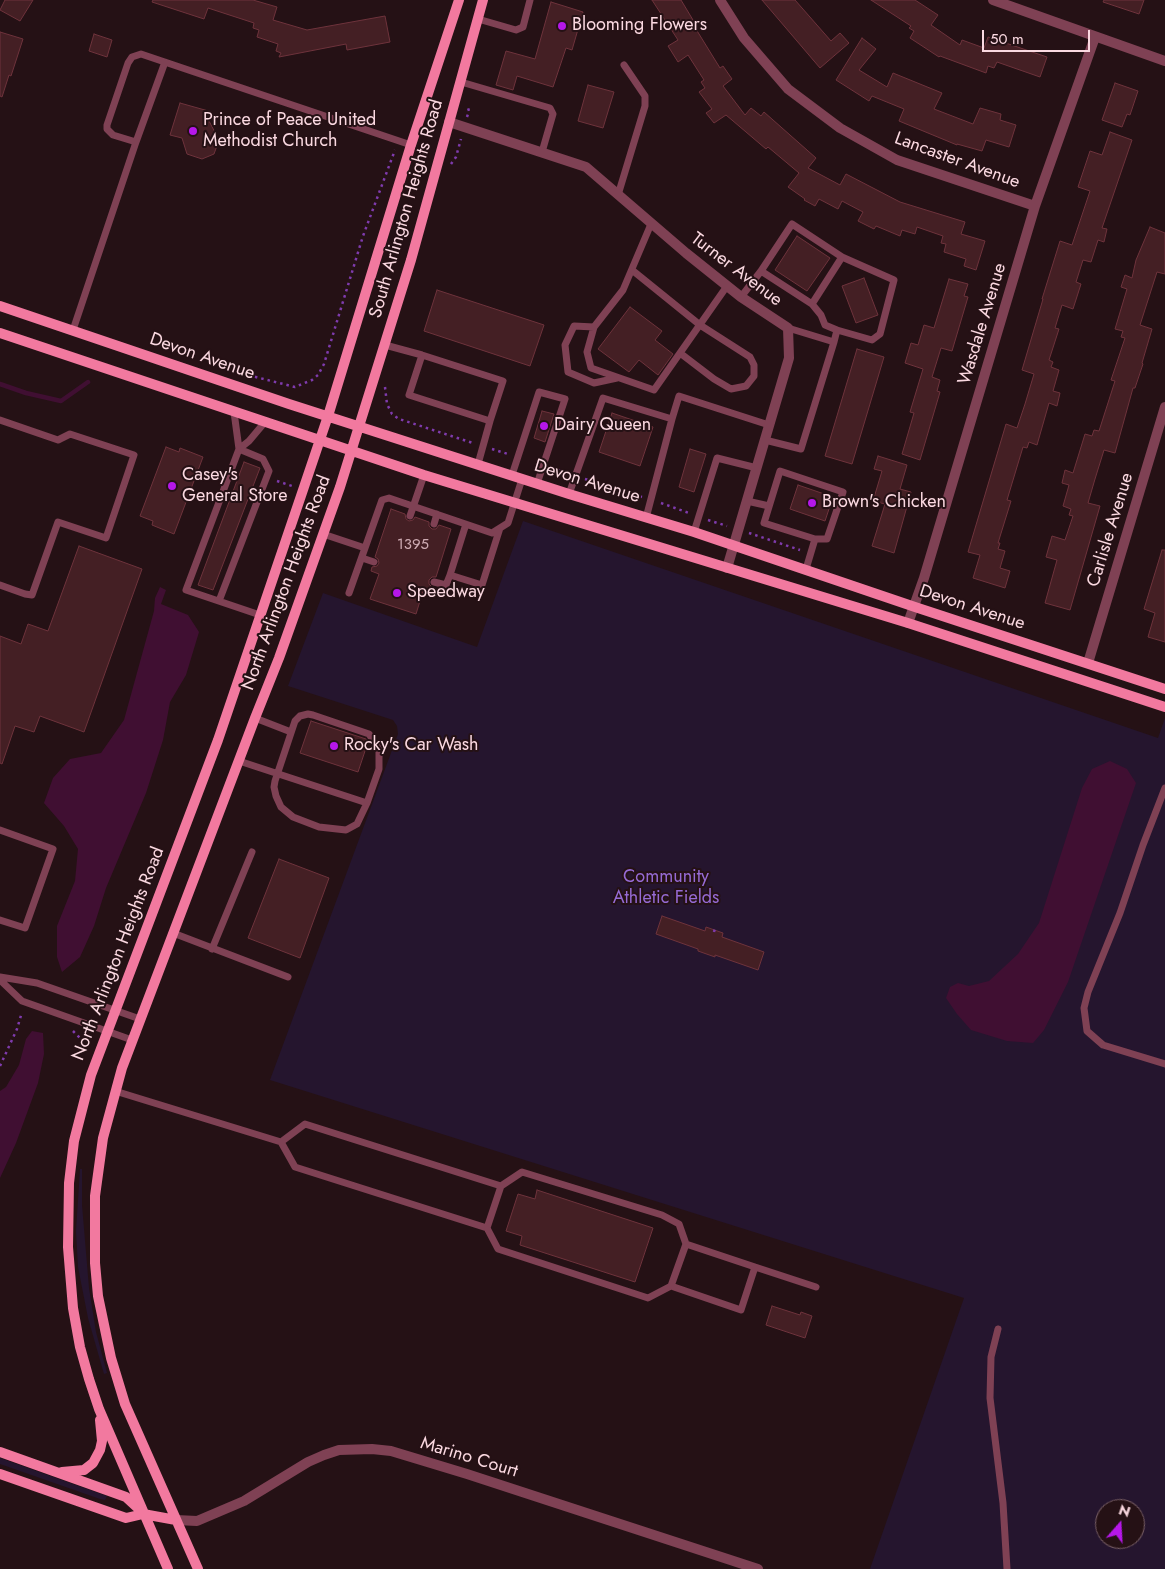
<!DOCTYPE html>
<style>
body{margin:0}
#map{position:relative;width:1165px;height:1569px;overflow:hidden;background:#251115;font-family:Jost,sans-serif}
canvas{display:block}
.north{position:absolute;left:1095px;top:1499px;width:50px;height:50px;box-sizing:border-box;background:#251115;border:1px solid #7b6167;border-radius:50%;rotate:19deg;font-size:14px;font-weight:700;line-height:20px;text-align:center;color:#fbd9e1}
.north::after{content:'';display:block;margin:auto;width:18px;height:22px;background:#b617e9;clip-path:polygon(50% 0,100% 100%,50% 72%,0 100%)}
.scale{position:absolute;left:982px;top:30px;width:108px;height:22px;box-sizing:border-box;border:2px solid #fbd9e1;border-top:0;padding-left:6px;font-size:15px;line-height:18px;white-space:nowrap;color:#fbd9e1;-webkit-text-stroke:4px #251115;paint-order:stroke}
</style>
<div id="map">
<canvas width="1165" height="1569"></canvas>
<div class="north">N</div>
<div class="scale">50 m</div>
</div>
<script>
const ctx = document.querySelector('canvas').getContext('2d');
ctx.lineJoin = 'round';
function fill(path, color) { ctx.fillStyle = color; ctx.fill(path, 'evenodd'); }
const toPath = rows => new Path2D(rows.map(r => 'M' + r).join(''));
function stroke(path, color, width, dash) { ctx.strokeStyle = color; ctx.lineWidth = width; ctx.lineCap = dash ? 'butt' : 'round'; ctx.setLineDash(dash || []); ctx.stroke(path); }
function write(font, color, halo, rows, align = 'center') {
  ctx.font = font + ' Jost,sans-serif'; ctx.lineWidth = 4; ctx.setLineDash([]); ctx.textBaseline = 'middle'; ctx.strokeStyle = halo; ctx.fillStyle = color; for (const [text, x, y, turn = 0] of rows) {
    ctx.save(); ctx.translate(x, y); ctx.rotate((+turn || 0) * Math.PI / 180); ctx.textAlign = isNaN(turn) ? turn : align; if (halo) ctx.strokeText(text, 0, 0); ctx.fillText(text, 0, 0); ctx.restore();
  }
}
const green = toPath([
 [523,521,1158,738,1165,718,1165,1569,870,1569,964,1298,270,1080,398,734,397,726,393,720,288,686,323,593,477,647],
 [1105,1509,1135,1509,1135,1539,1105,1539],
 [80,1169,82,1169,82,1205,89,1288,96,1332,107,1373,104,1374,88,1318,78,1267,76,1231],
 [0,1458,107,1496,105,1500,100,1499,0,1464]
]);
const water = toPath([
 [160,587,166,590,161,604,188,615,199,632,186,675,170,702,163,740,146,793,106,888,94,926,80,957,62,972,57,957,57,926,75,881,78,849,64,826,44,803,53,778,70,759,101,753,124,720,154,611,155,598],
 [1110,761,1127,769,1136,783,1068,982,1044,1030,1033,1043,1007,1041,971,1030,957,1014,946,998,950,987,958,983,969,986,989,981,1018,954,1039,923,1082,788,1092,769],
 [32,1031,43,1033,44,1054,38,1083,16,1143,0,1178,0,1091,6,1087,19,1065,26,1039]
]);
const stream = toPath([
 [0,384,26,393,61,401,88,382]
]);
const building = toPath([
 [5,0,33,0,20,21,0,10,5,0],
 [153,0,253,0,277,7,273,20,307,30,385,16,390,42,347,50,346,44,279,57,281,53,276,51,278,44,257,37,259,30,253,28,254,23,208,8,204,19,152,2,153,0],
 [652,0,681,0,693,20,691,21,720,68,723,66,732,79,723,86,745,115,751,108,761,116,764,112,816,158,808,168,840,185,846,174,900,202,965,222,961,234,985,241,976,270,964,266,966,259,944,252,946,244,941,243,943,236,917,227,915,234,902,230,900,236,876,226,874,229,858,221,863,212,842,201,838,209,819,199,815,206,804,200,805,199,788,187,799,173,768,147,766,149,726,115,714,123,706,113,712,109,699,92,705,88,701,82,704,80,688,55,678,62,668,46,678,40,652,0],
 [762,0,795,0,831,41,840,33,849,43,820,68,762,0],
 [871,0,915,0,938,15,931,25,960,45,962,40,984,48,988,37,1047,57,1040,77,997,62,994,68,988,66,986,73,940,56,939,57,910,38,914,31,909,28,911,26,871,0],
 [1104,0,1144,0,1139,14,1103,2,1104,0],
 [551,2,583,12,572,50,566,48,553,87,517,76,513,90,496,85,506,51,535,59,551,2],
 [0,32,23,39,11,76,9,75,2,97,0,96,0,32],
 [94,34,112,40,107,57,89,51,94,34],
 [862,38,876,49,859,70,887,87,893,73,942,93,934,109,973,124,980,108,1001,114,1000,120,1016,125,1009,147,986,140,982,151,957,144,957,145,899,121,904,109,872,96,869,101,836,80,862,38],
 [1115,83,1138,91,1130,115,1127,114,1122,127,1102,120,1115,83],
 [588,85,614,92,603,128,578,121,588,85],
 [180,103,212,112,209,121,219,140,214,154,202,159,187,154,182,138,170,135,180,103],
 [1110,132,1132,140,1102,228,1107,229,1104,242,1098,240,1091,262,1083,260,1076,282,1081,284,1073,309,1062,305,1055,328,1059,329,1049,360,1053,362,1051,367,1059,370,1053,391,1060,393,1057,406,1049,403,1037,445,1029,442,1027,448,1023,447,1007,500,1011,501,998,543,1000,543,998,549,1005,551,1000,568,1010,571,1005,588,973,578,980,555,968,552,1006,424,1017,428,1025,404,1034,374,1022,370,1043,299,1042,299,1060,241,1072,245,1090,191,1078,187,1090,151,1102,155,1110,132],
 [1150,227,1165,233,1165,274,1157,272,1140,325,1152,329,1142,363,1143,364,1135,388,1133,388,1115,453,1104,450,1095,479,1088,503,1100,506,1070,610,1045,603,1057,560,1046,557,1052,536,1065,540,1073,516,1069,515,1071,509,1063,506,1069,485,1062,483,1065,470,1073,473,1085,434,1092,436,1094,430,1099,431,1115,381,1111,380,1125,338,1121,337,1123,331,1115,329,1127,289,1121,287,1125,275,1132,278,1136,260,1150,227],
 [797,236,830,258,807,291,775,270,797,236],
 [864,278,878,315,856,323,842,286,864,278],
 [949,279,968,284,964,296,968,297,952,351,941,348,932,377,940,380,937,391,940,392,920,460,902,454,914,413,910,412,923,369,905,363,911,343,918,345,924,325,934,328,949,279],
 [437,290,544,325,530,366,424,331,437,290],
 [630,307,662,331,655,340,673,354,658,375,639,360,629,372,598,349,630,307],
 [857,349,884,357,852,464,825,456,857,349],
 [542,411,554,414,545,442,534,438,542,411],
 [612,413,653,427,640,466,599,452,612,413],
 [166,447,179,452,180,448,203,457,174,534,152,525,153,521,140,516,166,447],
 [690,449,706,454,694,492,679,487,690,449],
 [878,456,907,465,900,489,911,492,894,553,872,546,885,504,873,501,882,471,874,469,878,456],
 [244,462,260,468,213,590,198,585,244,462],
 [798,485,833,497,825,521,790,509,798,485],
 [391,509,405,514,406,519,409,521,413,520,415,517,429,522,429,526,432,529,436,529,439,525,451,529,436,577,432,577,429,580,429,584,432,587,431,591,424,588,416,614,370,599,379,574,371,571,372,567,377,566,379,563,378,559,375,557,391,509],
 [79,546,142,569,84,732,40,716,34,732,15,726,2,764,0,763,0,636,21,644,28,624,48,631,79,546],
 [1162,550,1165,550,1165,642,1148,637,1155,613,1144,609,1162,550],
 [311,721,366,739,368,742,358,772,300,753,311,721],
 [279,859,329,878,300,958,248,938,279,859],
 [662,916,705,931,706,927,723,933,722,937,764,952,758,970,715,955,715,957,698,951,698,949,656,934,662,916],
 [537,1190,653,1228,635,1282,520,1245,522,1236,506,1231,518,1194,535,1199,537,1190],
 [772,1306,800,1315,801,1312,812,1316,805,1338,766,1325,772,1306]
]);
const path = toPath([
 [467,117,469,111,467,105],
 [451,164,456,157,461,139],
 [236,372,295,387,312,380,318,375,324,364,363,236,395,150],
 [385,387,387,404,392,414,399,419,473,443],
 [492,449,508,454],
 [552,468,565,472],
 [585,479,642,497],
 [277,481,292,486],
 [661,503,689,513],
 [708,520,727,526],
 [749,533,800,550],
 [714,932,715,928],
 [73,1031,80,1038],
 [0,1066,17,1029,22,1012]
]);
const lane = toPath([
 [478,19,516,30,523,27,530,0],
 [461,82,550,108,553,114,542,152],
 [136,142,113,135,107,129,107,125,128,63,132,57,141,54,411,145],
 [618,195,645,106,645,96,624,65],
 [651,224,623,290,594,327,587,352,591,368,654,390,727,286],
 [632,270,700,325,750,357,754,365,754,376,746,386,731,389,714,379,680,353],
 [761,271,792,224,842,257,894,280,880,334,872,340,837,330],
 [741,297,761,271,812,304,821,315,825,325,837,330,834,342],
 [812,304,842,257],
 [594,327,574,326,565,345,568,372,594,383,617,378],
 [73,330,136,142,165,62],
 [385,345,422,355,503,381,490,421,409,395,422,355],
 [234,412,239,449],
 [672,419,679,396,769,425],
 [0,420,58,440,70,434,134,455,106,538,58,522,32,595,25,594,0,585],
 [765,440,801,449,834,342,788,328],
 [478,464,490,421],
 [512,475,539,392,565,399,537,484],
 [569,494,603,398,672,419,646,518],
 [747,501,769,506],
 [410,516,424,475],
 [434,524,437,514],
 [466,524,450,575,482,585,500,528],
 [694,532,717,458,757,468],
 [323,534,365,548,382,500,389,498,492,533,508,523,522,479],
 [362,558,374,562],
 [806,569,815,539,764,523,780,471,843,492,827,539,815,539],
 [434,582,446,585,450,575],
 [349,593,365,548],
 [219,601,269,471,263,459,239,449],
 [260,615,186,590,239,449,249,441,265,422],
 [308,714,313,715,369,734,379,749,379,769,367,803,357,824,346,830,319,827,293,817,281,807,276,796,274,787,275,781,295,721,300,716,308,714],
 [255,718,291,732],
 [239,761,367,803],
 [1165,788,1143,845,1120,913,1088,992,1084,1008,1087,1031,1103,1045,1165,1064],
 [0,830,53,849,25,928,0,920],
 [173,933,288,977],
 [212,949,252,852],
 [0,977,37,983,140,1019],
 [0,980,22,1001,132,1040],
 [115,1091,281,1142,295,1167,487,1228,498,1249,648,1298,671,1286,686,1244,679,1224,662,1215,522,1172,501,1186,487,1228],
 [281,1142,305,1124,501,1186],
 [755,1267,816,1287],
 [671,1286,741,1310,755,1267,686,1244],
 [998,1329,991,1357,990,1398,1003,1503,1007,1569]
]);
const street = toPath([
 [720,0,744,38,788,89,840,128,897,160,1035,206],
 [993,0,1165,61],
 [449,122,586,167,686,253,741,297,788,328,789,358,727,568],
 [908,623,924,578,1035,206,1095,37],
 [1088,663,1165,407],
 [176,1520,197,1521,244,1501,308,1462,324,1455,339,1450,372,1449,391,1451,467,1474,758,1569]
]);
const secondary = toPath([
 [0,306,289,404,569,494,694,532,915,607,1165,689],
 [0,333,424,475,908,623,1165,707],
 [0,1452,126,1497,139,1509],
 [62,1472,84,1470,93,1463,100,1450,102,1441,100,1420],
 [0,1474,126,1518,143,1514,176,1520],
 [168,1569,99,1409,89,1379,80,1347,73,1308,68,1247,69,1183,74,1141,91,1075,218,740,304,487,328,416,411,145,459,0],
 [198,1569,125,1404,111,1358,98,1296,95,1263,95,1196,103,1138,122,1068,255,718,279,658,340,487,411,260,483,0]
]);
const markers = [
 [562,26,5,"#b617e9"],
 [193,131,5,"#b617e9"],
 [544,426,5,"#b617e9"],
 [172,486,5,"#b617e9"],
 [812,503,5,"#b617e9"],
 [397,593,5,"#b617e9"],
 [334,746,5,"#b617e9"]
];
const numberNames = [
 ["1395",413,545]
];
const poiNames = [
 ["Blooming Flowers",572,26],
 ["Prince of Peace United",203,121],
 ["Methodist Church",203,142],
 ["Dairy Queen",554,426],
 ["Casey's",182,476],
 ["General Store",182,497],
 ["Brown's Chicken",822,503],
 ["Speedway",407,593],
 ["Rocky's Car Wash",344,746]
];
const streetNames = [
 ["Lancaster Avenue",957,161,20],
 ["South Arlington Heights Road",407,209,-74],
 ["Turner Avenue",736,270,37],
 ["Wasdale Avenue",983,324,-73],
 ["Devon Avenue",202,357,19],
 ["Devon Avenue",587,482,17],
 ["Carlisle Avenue",1111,530,-73],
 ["North Arlington Heights Road",287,583,-70],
 ["Devon Avenue",972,608,18],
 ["North Arlington Heights Road",119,954,-69],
 ["Marino Court",469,1458,17]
];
const parkNames = [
 ["Community",666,878],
 ["Athletic Fields",666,899]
];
fill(green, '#25152e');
fill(water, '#400f32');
stroke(stream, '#400f32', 4.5);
fill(building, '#441f24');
stroke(building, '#6e333c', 1);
stroke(path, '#7f3bad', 2.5, [2.5, 4]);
stroke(lane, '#7f4154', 7);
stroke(street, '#7f4154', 10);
stroke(secondary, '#f2799f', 10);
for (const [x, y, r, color] of markers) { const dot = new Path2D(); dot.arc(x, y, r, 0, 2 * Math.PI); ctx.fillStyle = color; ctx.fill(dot); stroke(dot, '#251115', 2); }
write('15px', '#cdaab2', null, numberNames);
write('18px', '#fbd9e1', '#251115', poiNames, 'left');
write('18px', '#fbd9e1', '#251115', streetNames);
write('18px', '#966bd5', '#251115', parkNames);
</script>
